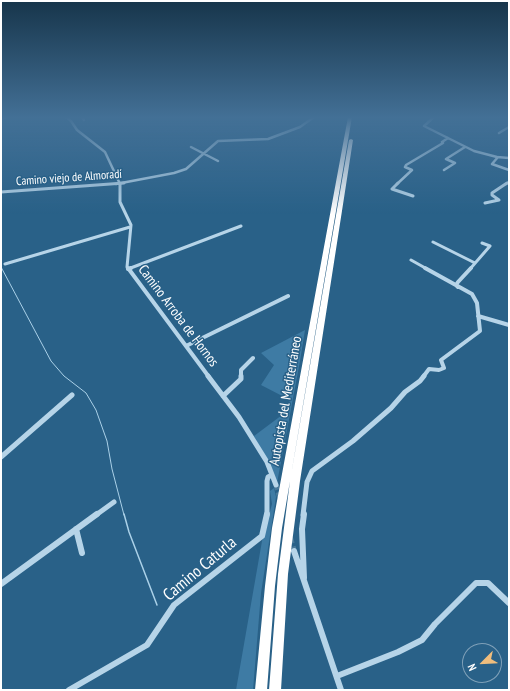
<!DOCTYPE html>
<meta charset="utf-8">
<style>
body{margin:0}
#map{position:relative;width:510px;height:691px;overflow:hidden;background:#296188;font-family:"PT Sans Narrow",sans-serif}
canvas{display:block}
.frame{position:absolute;inset:0;border:2px solid #fff;pointer-events:none}
.north{position:absolute;left:462px;top:643px;width:40px;height:40px;box-sizing:border-box;background:#296188;border:1px solid #7fa0b8;border-radius:50%;rotate:246deg;font-size:11px;font-weight:700;line-height:16px;text-align:center;color:#fff}
.north::after{content:'';display:block;margin:auto;width:14px;height:18px;background:#efbd7d;clip-path:polygon(50% 0,100% 100%,50% 72%,0 100%)}
</style>
<div id="map">
<canvas width="510" height="691"></canvas>
<div class="frame"></div>
<div class="north">N</div>
</div>
<script>
const ctx = document.querySelector('canvas').getContext('2d');
ctx.lineJoin = 'round';
function fill(path, color) { ctx.fillStyle = color; ctx.fill(path, 'evenodd'); }
const toPath = rows => new Path2D(rows.map(r => 'M' + r).join(''));
function stroke(path, color, width, dash) { ctx.strokeStyle = color; ctx.lineWidth = width; ctx.lineCap = dash ? 'butt' : 'round'; ctx.setLineDash(dash || []); ctx.stroke(path); }
function write(font, color, halo, rows, align = 'center') {
  ctx.font = font + ' "PT Sans Narrow",sans-serif'; ctx.lineWidth = 3; ctx.setLineDash([]); ctx.textBaseline = 'middle'; ctx.strokeStyle = halo; ctx.fillStyle = color; for (const [text, x, y, turn = 0] of rows) {
    ctx.save(); ctx.translate(x, y); ctx.rotate((+turn || 0) * Math.PI / 180); ctx.textAlign = isNaN(turn) ? turn : align; if (halo) ctx.strokeText(text, 0, 0); ctx.fillText(text, 0, 0); ctx.restore();
  }
}
const green = toPath([
 [305,330,300,361,277,483,254,436,286,412,290,400,261,385,274,365,261,353],
 [274,488,276,497,261,593,253,690,236,690,262,541,272,504,270,491]
]);
const streamFar1 = toPath([
 [1,267,51,361,64,376,86,393,96,410,107,441,112,469,124,515]
]);
const stream = toPath([
 [124,514,129,532,157,605]
]);
const minorTunnelFar1 = toPath([
 [276,485,280,499]
]);
const minorTunnel = toPath([
 [290,538,294,551]
]);
const minorFar4 = toPath([
 [66,117,71,121,77,130,105,152,120,184],
 [82,117,84,120],
 [434,117,424,126,474,151,497,157,509,158],
 [1,119,6,117],
 [499,133,509,127],
 [191,147,218,161],
 [498,157,492,164,509,170],
 [444,170,455,163,446,159,465,147],
 [116,184,174,173,186,169,218,141,268,139,300,127,314,117],
 [397,184,412,170,405,167,406,165,443,143,442,142,448,138],
 [506,184,509,182]
]);
const minorFar3 = toPath([
 [120,183,120,202,131,225,127,267,128,269],
 [398,183,392,189,413,196],
 [1,192,124,183],
 [485,203,499,200,492,195,492,193,507,183],
 [433,242,475,263],
 [411,260,427,269],
 [5,264,130,227],
 [128,269,241,226],
 [470,269,490,246,482,243]
]);
const minorFar2 = toPath([
 [128,268,209,377],
 [128,269,131,268],
 [458,287,456,285,458,282,471,268],
 [478,316,509,325],
 [186,346,288,296],
 [241,377,241,370,253,358],
 [423,377,429,369,439,370,444,368,441,360,480,331,477,303,472,294,425,268]
]);
const minorFar1 = toPath([
 [208,376,239,417,267,462,276,485],
 [223,396,241,379,241,376],
 [1,457,72,395],
 [96,515,114,502],
 [267,515,267,481,268,477,272,475],
 [303,515,307,482,312,471,353,441,391,408,405,392,420,381,424,376]
]);
const minor = toPath([
 [304,514,302,529,304,578],
 [76,529,82,553],
 [294,551,341,690],
 [1,584,97,514],
 [337,676,398,652,422,640,435,624,476,583,488,583,509,603],
 [69,690,147,645,174,605,262,536,267,514]
]);
const motorway = toPath([
 [348,117,352,117,282,528,275,586,267,690,255,690,265,586,272,528,348,117],
 [351,139,353,140,300,481,288,574,281,690,269,690,278,574,290,481,349,140,351,139]
]);
const farStreetnames = [
 ["Camino viejo de Almoradí",69,178,-4]
];
const streetNames = [
 ["Camino Arroba de Hornos",178,316,53],
 ["Autopista del Mediterráneo",286,401,-80]
];
const nearStreetnames = [
 ["Camino Caturla",200,569,-40]
];
fill(green, '#3e7ba4');
stroke(streamFar1, '#abd1e8', 1);
stroke(stream, '#abd1e8', 1.5);
stroke(minorTunnelFar1, '#49799a', 5, [5, 2.5]);
stroke(minorTunnel, '#49799a', 6, [6, 3]);
stroke(minorFar4, '#b6d4e8', 2.5);
stroke(minorFar3, '#b6d4e8', 3);
stroke(minorFar2, '#b6d4e8', 4);
stroke(minorFar1, '#b6d4e8', 5);
stroke(minor, '#b6d4e8', 6);
fill(motorway, '#fff');
const sky = ctx.createLinearGradient(0, 0, 0, 214);
sky.addColorStop(0, '#17354b');
sky.addColorStop(0.55, '#437096');
sky.addColorStop(1, '#43709600');
ctx.fillStyle = sky;
ctx.fillRect(0, 0, 510, 214);
write('12px', '#fff', '#296188', farStreetnames);
write('14px', '#fff', '#296188', streetNames);
write('17px', '#fff', '#296188', nearStreetnames);
</script>
